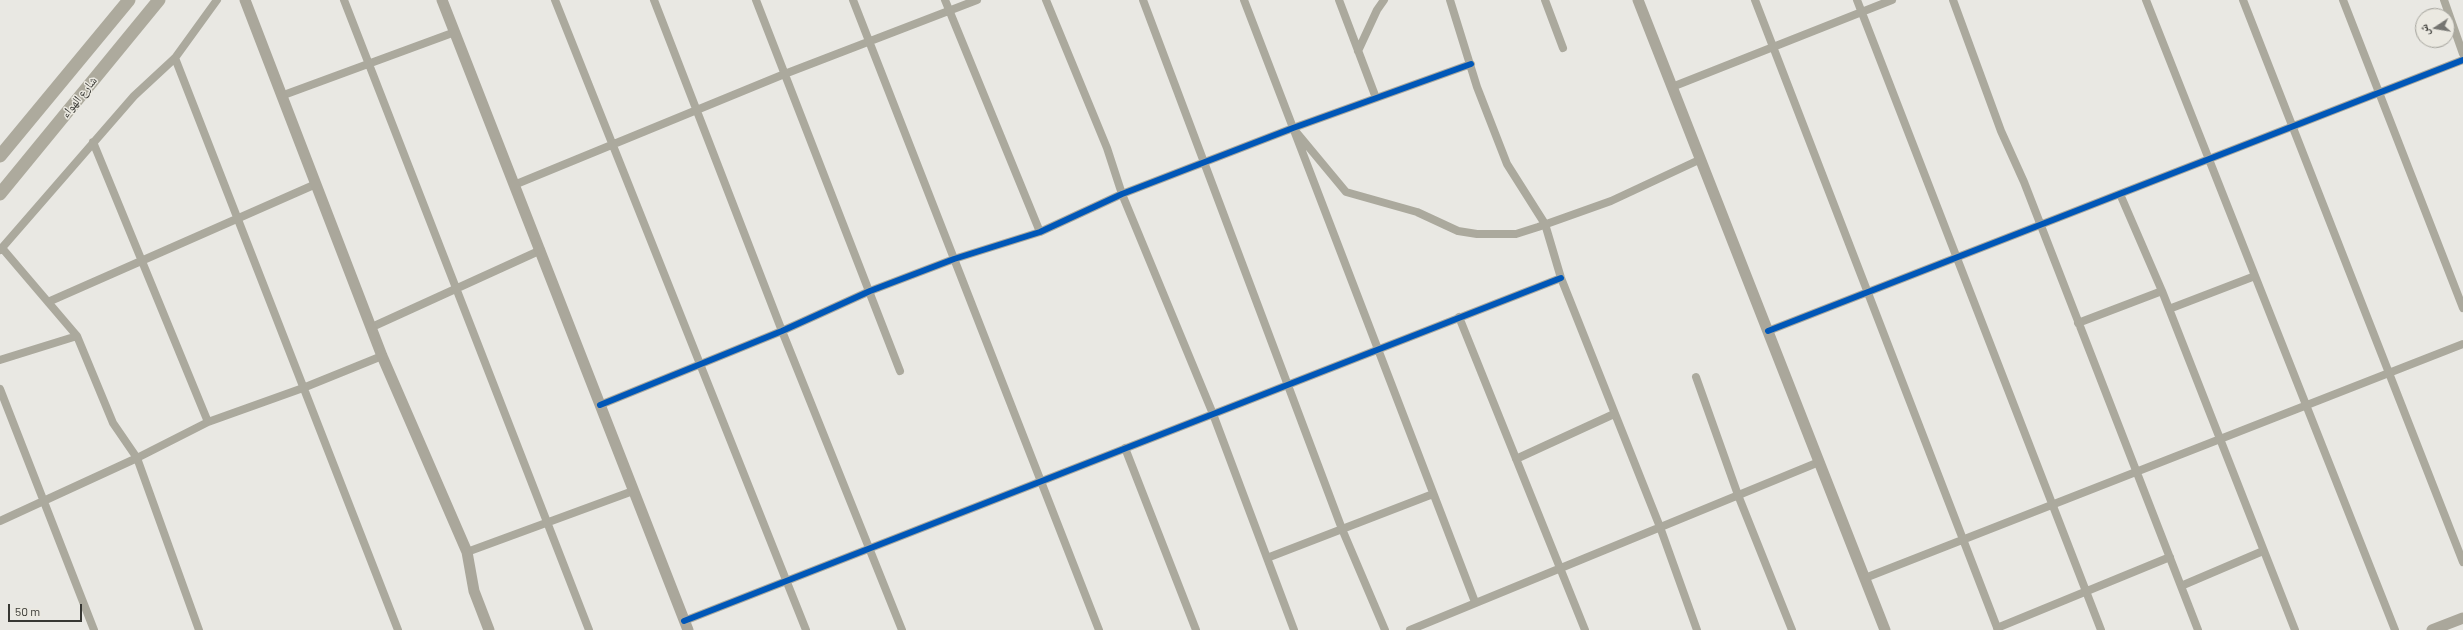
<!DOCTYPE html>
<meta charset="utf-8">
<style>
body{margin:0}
#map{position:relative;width:2463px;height:630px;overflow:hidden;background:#e9e8e3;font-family:Barlow,"Noto Naskh Arabic",sans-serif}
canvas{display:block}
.north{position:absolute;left:2415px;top:8px;width:40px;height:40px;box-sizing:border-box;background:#ebe9e1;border:1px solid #a3a29b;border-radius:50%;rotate:258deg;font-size:11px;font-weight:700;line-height:16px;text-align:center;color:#373733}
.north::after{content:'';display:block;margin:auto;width:14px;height:18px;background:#757571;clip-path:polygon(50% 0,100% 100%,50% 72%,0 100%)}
.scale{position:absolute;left:8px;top:604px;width:74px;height:18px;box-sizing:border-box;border:2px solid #373733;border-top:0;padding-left:5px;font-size:12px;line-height:14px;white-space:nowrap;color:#373733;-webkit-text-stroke:3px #ebe9e1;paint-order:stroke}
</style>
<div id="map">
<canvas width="2463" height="630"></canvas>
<div class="north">ش</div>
<div class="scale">50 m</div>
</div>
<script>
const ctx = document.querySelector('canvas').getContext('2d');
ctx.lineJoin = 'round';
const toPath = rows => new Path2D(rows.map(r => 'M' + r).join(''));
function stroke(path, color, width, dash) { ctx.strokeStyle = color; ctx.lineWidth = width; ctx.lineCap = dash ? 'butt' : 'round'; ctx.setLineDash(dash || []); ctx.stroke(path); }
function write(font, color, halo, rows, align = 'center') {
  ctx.font = font + ' Barlow,"Noto Naskh Arabic",sans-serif'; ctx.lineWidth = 3; ctx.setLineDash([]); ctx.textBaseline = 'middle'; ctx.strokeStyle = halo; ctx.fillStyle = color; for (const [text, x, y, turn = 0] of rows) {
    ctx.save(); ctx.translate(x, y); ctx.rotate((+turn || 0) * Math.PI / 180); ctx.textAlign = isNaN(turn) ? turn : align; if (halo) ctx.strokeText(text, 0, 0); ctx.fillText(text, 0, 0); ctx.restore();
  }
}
const street = toPath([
 [344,0,589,630],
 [555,0,806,630],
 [654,0,782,331,902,630],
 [756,0,900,371],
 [853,0,1099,630],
 [945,0,1040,232],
 [1046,0,1107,148,1122,194,1213,414,1294,630],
 [1143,0,1342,529,1385,630],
 [1244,0,1475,602],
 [1339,0,1376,98],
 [1450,0,1477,87,1507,164,1545,224,1561,278,1660,527,1697,630],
 [1545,0,1563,48],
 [1755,0,1998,630],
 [1857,0,2101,630],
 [1953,0,2001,131,2024,182,2198,630],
 [2146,0,2395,630],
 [2243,0,2463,562],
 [2343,0,2463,308],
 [2444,0,2463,54],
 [1358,51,1377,10,1384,0],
 [175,58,398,630],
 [1672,87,1892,0],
 [281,96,455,32],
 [1297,133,1346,192,1417,212,1458,231,1477,234,1516,234,1538,227,1611,201,1701,159],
 [93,142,208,422],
 [514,185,782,75,977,0],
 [2120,194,2162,291,2295,630],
 [2,248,77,336,113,423,137,458,199,630],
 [0,250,134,96,175,58,217,0],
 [48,302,316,184],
 [2169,309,2255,276],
 [1459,317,1585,630],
 [2078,323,2162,291],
 [372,327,541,250],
 [1768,331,2463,60],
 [0,360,77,336],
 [1696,377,1738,495,1792,630],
 [0,389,94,630],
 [600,405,782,331,870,291,954,259,1040,232,1122,194,1293,128,1471,64],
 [1125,448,1196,630],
 [1516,459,1614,414],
 [0,521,137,458,208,422,303,388,382,356],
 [467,552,633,491],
 [1267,558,1433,494],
 [1865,578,2463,344],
 [2181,586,2263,551],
 [684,621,1561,278],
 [1997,628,2170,557],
 [1410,630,1819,462]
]);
const secondary = toPath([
 [245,0,382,356,467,552,474,591,489,630],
 [442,0,688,630],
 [1638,0,1885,630],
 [2432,630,2463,618]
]);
const primary = toPath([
 [0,156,129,0],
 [0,194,159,0]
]);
const cycleway = toPath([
 [1768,331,2463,60],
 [600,405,782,331,870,291,954,259,1040,232,1122,194,1293,128,1471,64],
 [684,621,1561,278]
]);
const streetNames = [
 ["شارع الهواء",79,97,-51]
];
stroke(street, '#aba99d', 8);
stroke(secondary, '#aaa79b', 11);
stroke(primary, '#adaa9d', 13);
stroke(cycleway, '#0057b8', 6);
write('12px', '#373733', '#ebe9e1', streetNames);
</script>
